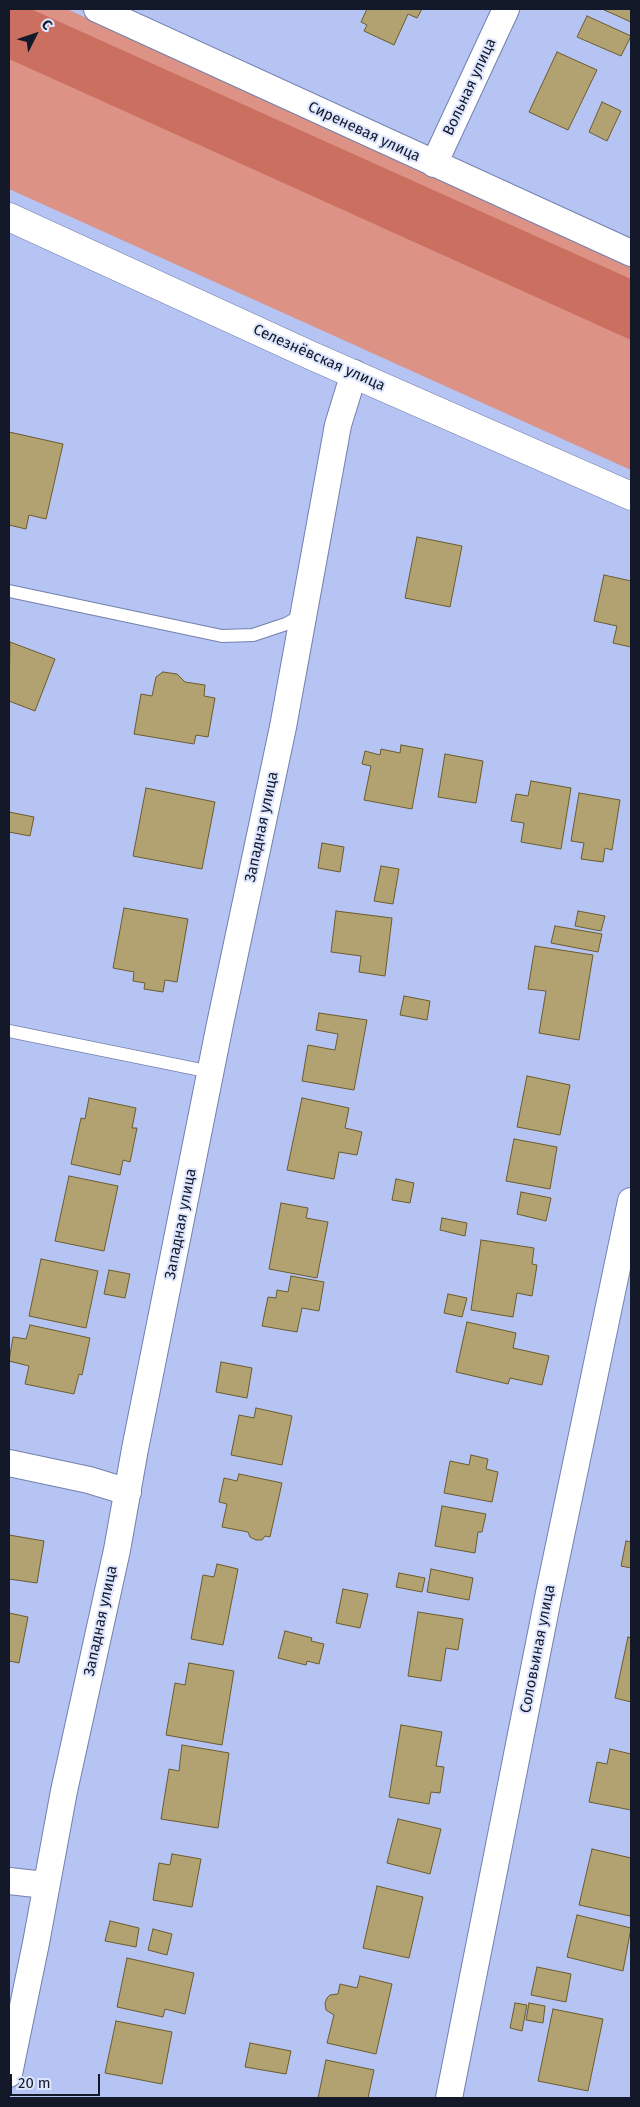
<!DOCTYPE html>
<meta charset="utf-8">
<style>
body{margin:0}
#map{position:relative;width:640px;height:2107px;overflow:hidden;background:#b5c4f3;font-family:"Fira Sans",sans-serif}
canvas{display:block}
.frame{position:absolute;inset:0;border:10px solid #14192a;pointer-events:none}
.north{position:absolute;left:10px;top:10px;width:50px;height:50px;-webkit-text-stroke:4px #dde6fe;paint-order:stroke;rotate:49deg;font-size:14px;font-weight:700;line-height:20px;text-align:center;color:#14192a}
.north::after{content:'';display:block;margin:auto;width:18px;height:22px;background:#14192a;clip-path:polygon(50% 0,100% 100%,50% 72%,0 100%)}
.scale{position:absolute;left:10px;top:2074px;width:90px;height:22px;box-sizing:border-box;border:2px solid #14192a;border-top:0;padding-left:6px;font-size:15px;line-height:18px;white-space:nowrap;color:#14192a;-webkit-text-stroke:4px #dde6fe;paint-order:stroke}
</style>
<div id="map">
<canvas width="640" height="2107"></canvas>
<div class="frame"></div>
<div class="north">С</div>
<div class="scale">20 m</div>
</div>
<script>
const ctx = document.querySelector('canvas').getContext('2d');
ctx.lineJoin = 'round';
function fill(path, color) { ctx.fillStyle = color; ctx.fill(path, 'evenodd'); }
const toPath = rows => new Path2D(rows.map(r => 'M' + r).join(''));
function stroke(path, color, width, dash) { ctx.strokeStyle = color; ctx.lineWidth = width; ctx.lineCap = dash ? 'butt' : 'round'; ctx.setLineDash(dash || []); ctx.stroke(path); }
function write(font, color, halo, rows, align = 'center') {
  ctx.font = font + ' "Fira Sans",sans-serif'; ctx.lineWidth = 4; ctx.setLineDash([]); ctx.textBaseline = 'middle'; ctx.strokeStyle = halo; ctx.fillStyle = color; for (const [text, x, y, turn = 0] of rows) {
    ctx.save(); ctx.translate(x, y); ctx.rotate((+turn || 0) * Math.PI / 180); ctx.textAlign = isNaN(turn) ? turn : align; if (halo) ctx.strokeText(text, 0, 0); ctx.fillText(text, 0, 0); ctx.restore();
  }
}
const green = toPath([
 [9,9,67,9,631,267,631,470,9,189]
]);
const forest = toPath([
 [9,9,31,9,631,279,631,340,9,59]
]);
const building = toPath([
 [367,9,422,9,417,18,408,14,394,45,364,31,367,25,361,22,367,9],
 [602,9,631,9,631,22,602,9],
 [587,16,631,36,621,56,577,37,587,16],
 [557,52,597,70,568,130,529,112,557,52],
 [602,102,621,111,607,141,589,132,602,102],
 [9,432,63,444,46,519,29,515,26,529,9,525,9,432],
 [417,537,462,546,450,607,405,598,417,537],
 [604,575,631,581,631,647,613,643,617,626,594,621,604,575],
 [10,642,55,659,35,711,9,701,10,642],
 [163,672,177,674,185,682,205,685,204,696,215,698,208,737,196,735,194,744,134,734,141,694,152,696,156,677,163,672],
 [401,745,423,749,412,809,364,800,371,766,362,764,365,751,380,755,381,749,400,753,401,745],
 [445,754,483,761,476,803,438,797,445,754],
 [531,781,571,788,561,849,521,842,524,823,511,821,516,794,528,796,531,781],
 [146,788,215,802,202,869,133,856,146,788],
 [579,793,620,800,612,850,605,848,603,862,581,859,584,843,571,841,579,793],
 [9,812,34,817,30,836,9,832,9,812],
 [322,843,344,847,340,872,318,868,322,843],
 [381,866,399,869,393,904,374,901,381,866],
 [124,908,188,919,177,982,165,980,163,992,144,989,145,983,133,981,134,972,113,968,124,908],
 [336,911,392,918,385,976,359,972,361,956,331,952,336,911],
 [578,911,605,916,601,931,575,926,578,911],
 [555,926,602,934,598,952,551,943,555,926],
 [535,946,593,955,579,1040,539,1033,546,991,528,989,535,946],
 [404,996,430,1001,427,1020,400,1015,404,996],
 [319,1013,367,1020,354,1090,302,1081,308,1045,335,1050,338,1034,316,1030,319,1013],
 [527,1076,570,1085,560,1135,517,1127,527,1076],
 [89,1098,136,1108,132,1128,137,1128,130,1162,123,1160,120,1175,71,1164,81,1118,85,1119,89,1098],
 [302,1098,349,1108,345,1128,362,1132,357,1155,339,1152,334,1179,287,1170,302,1098],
 [514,1139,557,1147,550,1189,506,1181,514,1139],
 [69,1176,118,1186,104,1251,55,1241,69,1176],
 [396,1179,414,1183,410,1203,392,1200,396,1179],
 [521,1192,551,1198,546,1221,517,1214,521,1192],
 [281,1203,308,1208,306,1218,328,1222,317,1278,269,1269,281,1203],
 [442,1218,467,1223,465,1236,440,1230,442,1218],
 [481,1240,534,1248,532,1264,537,1265,532,1296,517,1293,513,1317,471,1310,481,1240],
 [41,1259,98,1271,86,1328,29,1316,41,1259],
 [109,1270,130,1274,125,1298,104,1294,109,1270],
 [291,1276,324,1282,319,1311,302,1308,297,1332,262,1326,268,1297,276,1298,277,1290,288,1292,291,1276],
 [448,1294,467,1298,462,1317,444,1313,448,1294],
 [467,1322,516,1333,513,1348,549,1356,542,1385,510,1378,508,1384,456,1372,467,1322],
 [30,1325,90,1338,82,1375,79,1374,74,1394,25,1384,29,1366,9,1361,13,1337,26,1339,30,1325],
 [221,1362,252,1368,247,1398,216,1392,221,1362],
 [256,1408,292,1416,282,1465,231,1455,239,1415,254,1418,256,1408],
 [471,1455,488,1459,486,1469,498,1472,492,1502,444,1493,450,1461,469,1465,471,1455],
 [239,1474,282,1483,270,1537,265,1536,262,1540,256,1540,250,1537,248,1532,222,1527,227,1504,219,1502,224,1478,237,1481,239,1474],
 [442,1506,486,1514,482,1532,478,1532,475,1553,435,1546,442,1506],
 [9,1535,44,1541,37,1583,9,1579,9,1535],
 [626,1541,631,1542,631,1568,621,1566,626,1541],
 [217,1564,238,1569,223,1645,191,1639,203,1575,214,1577,217,1564],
 [431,1569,473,1578,469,1600,427,1592,431,1569],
 [399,1573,425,1578,422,1592,396,1587,399,1573],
 [343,1589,368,1594,360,1628,336,1623,343,1589],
 [418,1612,463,1619,458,1650,446,1648,441,1681,408,1676,418,1612],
 [9,1613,28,1617,19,1663,9,1661,9,1613],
 [285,1631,312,1638,311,1641,324,1644,319,1664,307,1661,306,1665,278,1658,285,1631],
 [628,1637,631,1638,631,1702,615,1698,628,1637],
 [189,1663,234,1671,222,1745,166,1735,175,1683,185,1685,189,1663],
 [401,1725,442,1732,436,1766,444,1767,440,1793,431,1792,429,1804,389,1797,401,1725],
 [182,1745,229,1753,218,1828,161,1819,169,1769,179,1771,182,1745],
 [610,1749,631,1754,631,1810,589,1802,597,1762,607,1764,610,1749],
 [398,1819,441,1829,430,1874,387,1863,398,1819],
 [592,1849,631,1858,631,1908,630,1916,579,1905,592,1849],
 [172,1854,201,1859,192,1907,153,1900,159,1863,170,1865,172,1854],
 [377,1886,423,1897,409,1958,363,1948,377,1886],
 [577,1915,631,1928,623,1971,567,1957,577,1915],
 [110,1921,139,1928,136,1947,105,1941,110,1921],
 [153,1929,172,1934,167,1955,148,1950,153,1929],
 [127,1958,194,1973,185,2014,165,2009,163,2017,117,2007,127,1958],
 [537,1967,571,1974,566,2002,531,1995,537,1967],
 [360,1976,392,1984,376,2054,327,2043,334,2015,326,2010,325,2003,327,1998,330,1995,338,1994,340,1984,357,1988,360,1976],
 [515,2003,527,2005,522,2031,510,2028,515,2003],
 [529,2003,545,2006,543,2023,526,2020,529,2003],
 [553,2009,603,2019,588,2091,538,2081,553,2009],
 [116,2021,172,2032,162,2084,105,2073,116,2021],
 [250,2043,291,2051,286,2074,245,2067,250,2043],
 [326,2060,374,2070,368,2098,318,2098,326,2060]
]);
const service = toPath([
 [9,591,222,636,253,635,286,624,302,615],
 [9,1031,211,1072]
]);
const minor = toPath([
 [97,9,631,253],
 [434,164,506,9],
 [9,1463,89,1480,128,1492],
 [9,1881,45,1885],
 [9,2074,36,1943,64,1791,117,1550,135,1449,220,1024,283,727,338,425,354,373],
 [449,2098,549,1593,631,1201]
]);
const tertiary = toPath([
 [9,217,310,355,631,496]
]);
const streetNames = [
 ["Вольная улица",470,87,-65],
 ["Сиреневая улица",364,132,25],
 ["Селезнёвская улица",319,358,24],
 ["Западная улица",262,827,-78],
 ["Западная улица",181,1224,-79],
 ["Западная улица",101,1621,-78],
 ["Соловьиная улица",538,1649,-79]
];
fill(green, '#dc9285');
fill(forest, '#cb7060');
fill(building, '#b3a271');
stroke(building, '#6b5b2c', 1);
stroke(service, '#7381ad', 14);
stroke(minor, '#7381ad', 28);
stroke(tertiary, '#7381ad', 29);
stroke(service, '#fff', 12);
stroke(minor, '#fff', 26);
stroke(tertiary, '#fff', 28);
write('15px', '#14192a', '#dde6fe', streetNames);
</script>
